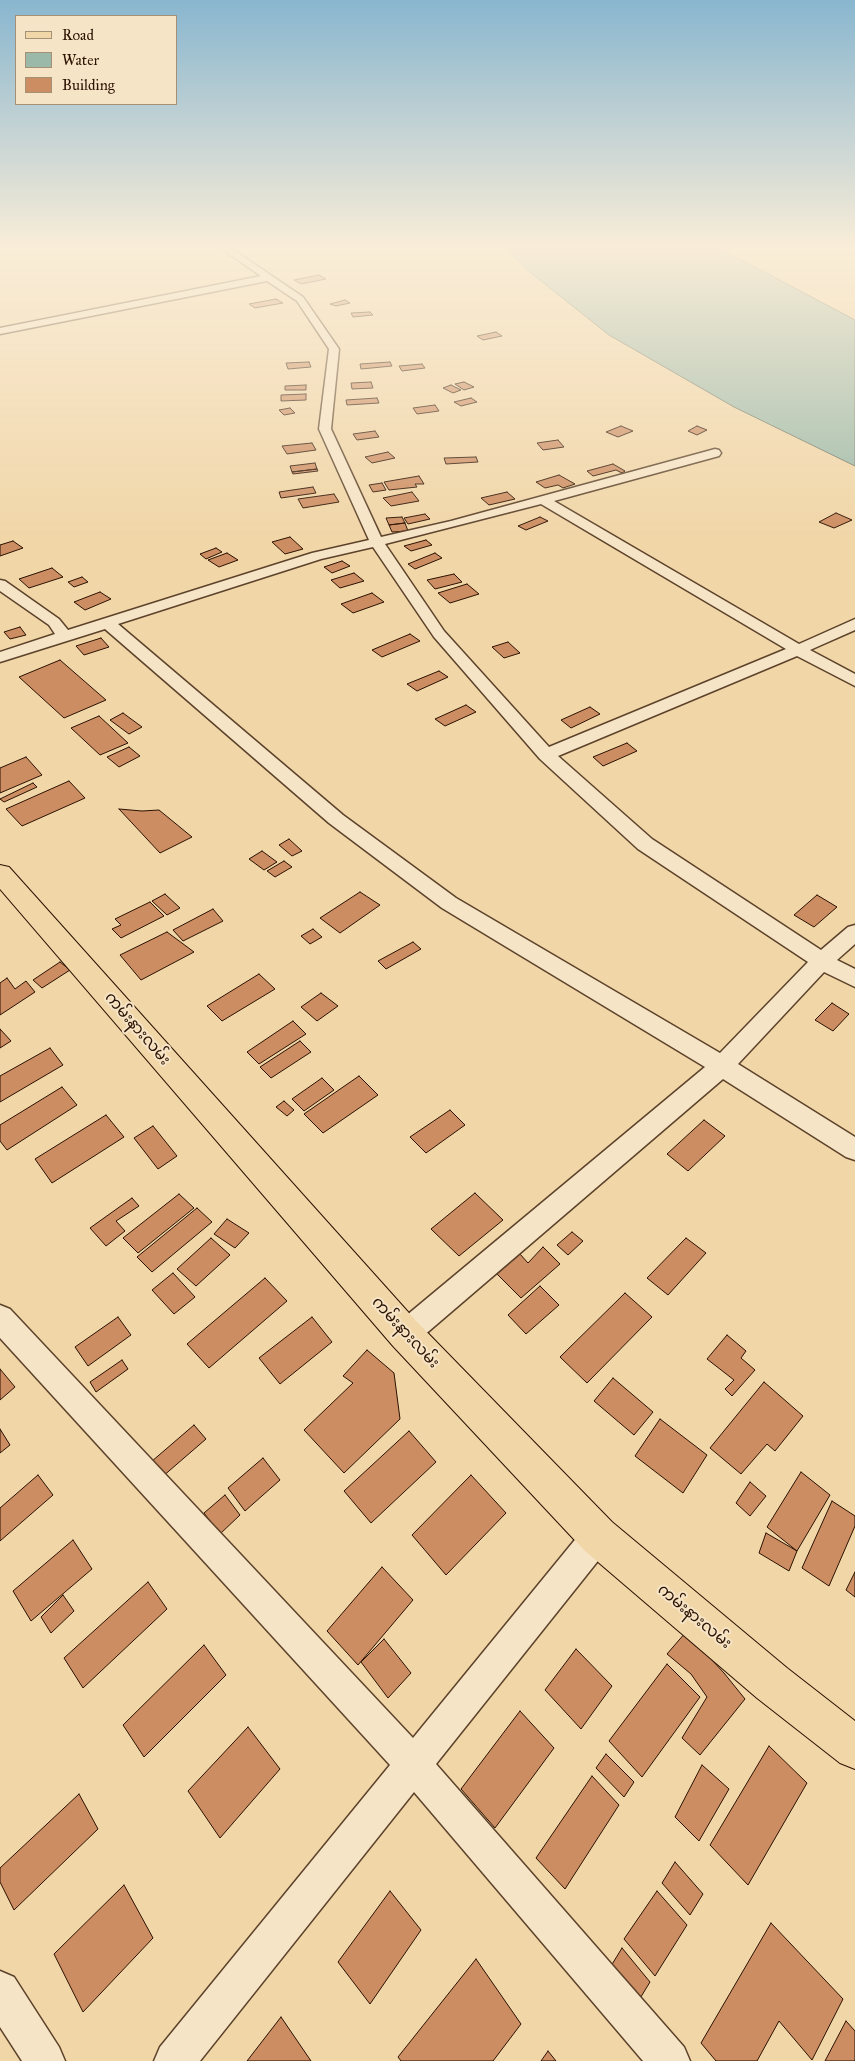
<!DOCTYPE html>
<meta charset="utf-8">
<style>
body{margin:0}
#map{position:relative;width:855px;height:2061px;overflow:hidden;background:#f1d6a8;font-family:"IM FELL Great Primer",serif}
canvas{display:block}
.legend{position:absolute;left:15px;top:15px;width:162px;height:90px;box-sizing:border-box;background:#f6e4c6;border:1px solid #a49077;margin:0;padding:6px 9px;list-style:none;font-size:15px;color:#2a1100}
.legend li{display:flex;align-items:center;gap:10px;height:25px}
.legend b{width:25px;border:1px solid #a49077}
</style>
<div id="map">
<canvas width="855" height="2061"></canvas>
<ul class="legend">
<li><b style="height:6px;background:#f1d6a8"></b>Road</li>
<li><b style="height:14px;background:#9bb9a9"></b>Water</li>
<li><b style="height:14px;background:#cd8d62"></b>Building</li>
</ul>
</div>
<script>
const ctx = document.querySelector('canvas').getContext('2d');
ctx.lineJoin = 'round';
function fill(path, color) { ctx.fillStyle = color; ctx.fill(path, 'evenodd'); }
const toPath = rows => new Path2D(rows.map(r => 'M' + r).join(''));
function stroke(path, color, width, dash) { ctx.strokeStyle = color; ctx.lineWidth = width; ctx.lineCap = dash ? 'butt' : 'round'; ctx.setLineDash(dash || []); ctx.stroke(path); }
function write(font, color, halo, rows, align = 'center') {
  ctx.font = font + ' "IM FELL Great Primer","Noto Sans Myanmar",serif'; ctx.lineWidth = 4; ctx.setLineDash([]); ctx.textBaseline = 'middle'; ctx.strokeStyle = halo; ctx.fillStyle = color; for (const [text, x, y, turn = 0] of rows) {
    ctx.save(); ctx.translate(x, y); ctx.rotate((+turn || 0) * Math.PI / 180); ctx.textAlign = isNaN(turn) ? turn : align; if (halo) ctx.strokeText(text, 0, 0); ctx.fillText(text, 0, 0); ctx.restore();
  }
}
const water = toPath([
 [506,249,721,249,855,320,855,466,734,407,609,335,531,273,506,249]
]);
const building = toPath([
 [319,275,326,279,301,284,294,280,319,275],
 [276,299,283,303,255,308,249,304,276,299],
 [345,300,350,303,336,306,330,304,345,300],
 [370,312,373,315,353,317,351,313,370,312],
 [496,332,502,336,483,340,477,336,496,332],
 [309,362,311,367,288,369,286,363,309,362],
 [390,362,392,366,361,369,360,364,390,362],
 [422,364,425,368,402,371,399,366,422,364],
 [371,382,373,388,352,389,351,383,371,382],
 [464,382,474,387,464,390,455,384,464,382],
 [306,385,306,390,285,390,285,386,306,385],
 [451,385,461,390,453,393,443,388,451,385],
 [306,394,306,400,281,401,281,395,306,394],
 [377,398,379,403,347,405,346,400,377,398],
 [471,398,477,402,461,406,454,402,471,398],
 [435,405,439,411,417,414,413,408,435,405],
 [290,408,295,413,284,415,279,410,290,408],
 [621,426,633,431,618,437,606,432,621,426],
 [697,426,707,430,697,435,688,431,697,426],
 [375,431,379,437,357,440,353,434,375,431],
 [558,440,564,447,543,450,537,443,558,440],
 [312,443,316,450,287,454,282,446,312,443],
 [388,452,395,458,372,463,365,457,388,452],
 [476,457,478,462,446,464,444,458,476,457],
 [315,463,317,469,292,472,290,466,315,463],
 [613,464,625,471,622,473,616,470,593,476,587,471,613,464],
 [317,469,318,471,293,474,292,472,317,469],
 [559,475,575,484,563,488,558,485,545,488,536,482,559,475],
 [419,476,424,484,415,484,417,487,389,490,384,482,419,476],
 [382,483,386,490,373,492,369,485,382,483],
 [313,487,316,493,281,498,279,492,313,487],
 [412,492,419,501,391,506,383,498,412,492],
 [507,492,515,499,489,505,481,498,507,492],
 [334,494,339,502,303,508,298,499,334,494],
 [836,513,852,520,834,528,819,522,836,513],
 [425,514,430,519,408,524,404,518,425,514],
 [402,517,405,523,389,525,386,518,402,517],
 [540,517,548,521,526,530,518,526,540,517],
 [405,523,408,531,392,532,389,525,405,523],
 [290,537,303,549,285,554,272,542,290,537],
 [426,540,432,545,411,551,404,546,426,540],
 [13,541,23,548,0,556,0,545,13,541],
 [216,548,222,552,206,559,200,554,216,548],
 [227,553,238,560,219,567,208,560,227,553],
 [435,553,442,558,415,569,408,564,435,553],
 [342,561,350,566,332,573,324,567,342,561],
 [52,568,63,577,29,588,19,579,52,568],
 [354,573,364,581,340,588,331,580,354,573],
 [454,574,462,582,435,589,427,580,454,574],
 [82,577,88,582,74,587,68,582,82,577],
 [467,584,479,594,450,603,438,593,467,584],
 [100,592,111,599,85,610,74,602,100,592],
 [372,593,384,602,353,613,341,604,372,593],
 [20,627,26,635,10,639,4,632,20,627],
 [410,634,420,641,382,657,372,650,410,634],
 [101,638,109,647,84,655,76,646,101,638],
 [508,642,520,653,504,658,492,647,508,642],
 [60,660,106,700,64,718,19,677,60,660],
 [439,671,448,677,417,691,407,684,439,671],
 [466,705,476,712,445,726,435,719,466,705],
 [590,707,600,714,571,728,561,720,590,707],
 [123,713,142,727,129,734,110,720,123,713],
 [99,716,128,743,100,755,71,728,99,716],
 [627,743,637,751,603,766,593,757,627,743],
 [129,747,140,756,119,767,107,757,129,747],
 [26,757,42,775,0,793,0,768,26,757],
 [69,781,85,798,22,826,6,809,69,781],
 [33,783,37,787,4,802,0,799,33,783],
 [119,809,142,811,159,810,192,837,160,853,119,809],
 [289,839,302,851,292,856,279,845,289,839],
 [262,851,277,862,264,870,249,859,262,851],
 [284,861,292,867,275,877,267,871,284,861],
 [360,892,380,905,340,933,320,918,360,892],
 [165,894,180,908,167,915,152,901,165,894],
 [817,895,837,907,814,927,794,915,817,895],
 [150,902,164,916,121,938,112,929,121,925,115,919,150,902],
 [213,909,223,921,183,941,173,930,213,909],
 [313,929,322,937,310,944,301,936,313,929],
 [167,932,194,952,141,980,120,955,167,932],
 [413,942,421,949,386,969,378,961,413,942],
 [60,962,70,970,42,988,33,980,60,962],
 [259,974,275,989,222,1021,207,1006,259,974],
 [7,978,15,989,26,981,35,992,0,1015,0,983,7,978],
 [321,993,338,1006,317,1021,301,1007,321,993],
 [832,1003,849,1014,833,1031,815,1020,832,1003],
 [293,1021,306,1034,259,1064,247,1052,293,1021],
 [0,1029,11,1041,0,1048,0,1029],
 [300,1041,311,1052,271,1078,260,1067,300,1041],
 [50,1048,63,1065,0,1102,0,1076,50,1048],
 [359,1076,378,1095,323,1133,304,1114,359,1076],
 [322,1078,334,1090,304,1111,292,1099,322,1078],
 [62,1087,77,1105,7,1150,0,1141,0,1125,62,1087],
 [284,1101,294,1110,287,1116,276,1107,284,1101],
 [450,1110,465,1125,426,1153,410,1137,450,1110],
 [106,1115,124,1137,52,1183,35,1159,106,1115],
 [704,1120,725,1136,688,1171,667,1154,704,1120],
 [153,1126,177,1156,158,1169,134,1138,153,1126],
 [475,1193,503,1220,459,1256,431,1229,475,1193],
 [179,1194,194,1208,138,1253,123,1238,179,1194],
 [132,1198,139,1206,116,1221,125,1231,106,1246,90,1228,132,1198],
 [197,1208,212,1222,152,1272,137,1257,197,1208],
 [227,1219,249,1233,235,1248,214,1234,227,1219],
 [572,1232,583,1241,568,1255,557,1245,572,1232],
 [211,1238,230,1255,196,1286,177,1269,211,1238],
 [686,1238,706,1253,668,1295,647,1278,686,1238],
 [543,1247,560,1264,521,1298,497,1274,520,1254,528,1263,543,1247],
 [173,1273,195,1297,174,1314,152,1290,173,1273],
 [265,1278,287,1301,209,1368,187,1344,265,1278],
 [540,1286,559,1305,526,1334,508,1315,540,1286],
 [625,1293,652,1317,587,1383,560,1357,625,1293],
 [118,1317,131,1335,88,1366,75,1347,118,1317],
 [312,1317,332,1342,280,1384,259,1358,312,1317],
 [727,1335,746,1351,741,1358,755,1370,732,1396,725,1389,734,1380,707,1359,727,1335],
 [367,1350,394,1373,400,1419,344,1473,304,1430,353,1383,343,1376,367,1350],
 [122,1360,128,1369,96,1392,90,1382,122,1360],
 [0,1369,15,1387,0,1400,0,1369],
 [613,1378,653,1412,634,1435,594,1401,613,1378],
 [764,1382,803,1416,775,1451,767,1444,741,1474,710,1448,764,1382],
 [660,1419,707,1455,683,1493,635,1456,660,1419],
 [194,1425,206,1439,162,1477,151,1462,194,1425],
 [0,1429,10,1445,0,1453,0,1429],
 [409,1431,436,1462,371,1523,344,1491,409,1431],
 [263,1458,280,1480,245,1511,228,1488,263,1458],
 [801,1472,830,1495,797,1551,767,1527,801,1472],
 [38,1475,53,1495,0,1541,0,1508,38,1475],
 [471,1475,506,1513,446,1575,412,1535,471,1475],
 [750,1482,766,1496,750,1516,736,1503,750,1482],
 [225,1495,240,1515,220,1534,204,1513,225,1495],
 [832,1501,855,1516,855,1526,829,1586,802,1568,832,1501],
 [766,1533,797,1551,789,1571,759,1553,766,1533],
 [73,1540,92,1569,31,1621,13,1591,73,1540],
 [382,1567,413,1600,358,1665,327,1631,382,1567],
 [855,1572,855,1597,846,1590,855,1572],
 [148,1582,167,1609,83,1688,64,1658,148,1582],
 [63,1595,74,1611,51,1633,41,1617,63,1595],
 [686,1632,724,1673,745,1699,700,1755,682,1738,707,1697,691,1674,667,1654,686,1632],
 [384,1639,411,1673,388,1698,361,1662,384,1639],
 [204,1645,226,1675,144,1757,123,1725,204,1645],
 [576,1649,612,1686,581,1729,545,1690,576,1649],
 [667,1664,700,1697,642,1777,609,1741,667,1664],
 [520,1711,554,1748,495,1828,461,1789,520,1711],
 [248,1727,280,1769,220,1838,188,1791,248,1727],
 [769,1746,807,1783,748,1885,710,1845,769,1746],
 [606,1754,634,1782,624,1797,596,1768,606,1754],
 [702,1765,729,1789,699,1841,675,1817,702,1765],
 [592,1776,619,1805,565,1889,536,1858,592,1776],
 [79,1794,98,1829,14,1910,0,1882,0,1868,79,1794],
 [675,1862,703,1894,690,1915,662,1883,675,1862],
 [124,1885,153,1938,83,2012,54,1954,124,1885],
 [390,1891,421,1930,370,2004,338,1962,390,1891],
 [657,1891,687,1925,655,1976,624,1939,657,1891],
 [771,1923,843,1999,812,2060,779,2021,757,2061,716,2061,701,2043,771,1923],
 [622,1948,650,1982,639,2000,611,1966,622,1948],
 [476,1959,521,2024,493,2061,401,2061,398,2057,476,1959],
 [281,2017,311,2061,247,2061,281,2017],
 [846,2021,855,2031,855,2061,825,2061,846,2021],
 [548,2051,556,2061,541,2061,548,2051]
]);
const street = toPath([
 [222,249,232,249,303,297,339,349,331,429,381,537,451,521,715,449,719,450,721,453,719,456,554,501,799,644,855,619,855,630,810,650,855,674,855,686,797,656,558,756,652,839,821,950,848,927,855,925,855,944,837,960,855,969,855,987,824,972,738,1064,855,1137,855,1160,846,1157,723,1079,415,1343,405,1347,395,1343,391,1334,395,1325,705,1067,442,908,329,823,105,629,0,662,0,652,55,634,49,625,0,591,0,580,5,581,59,619,68,630,312,553,369,540,319,429,329,349,297,301,267,281,0,334,0,328,261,276,222,249],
 [541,504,786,649,549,747,444,631,385,544,541,504],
 [373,547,434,637,540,759,638,849,808,962,720,1053,456,898,343,815,118,624,321,559,373,547],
 [0,1305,10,1309,413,1738,587,1525,598,1520,609,1525,614,1536,609,1547,436,1764,684,2047,690,2061,643,2061,414,1792,200,2061,154,2061,160,2047,390,1765,0,1338,0,1305],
 [0,1971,14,1977,59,2047,65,2061,22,2061,0,2027,0,1971]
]);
const primary = toPath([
 [0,865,9,867,417,1322,612,1522,787,1668,855,1721,855,1769,840,1763,757,1698,584,1550,393,1346,0,889,0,865]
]);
const nearStreetnames = [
 ["ကမ်းနားလမ်း",137,1029,49],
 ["ကမ်းနားလမ်း",405,1333,47],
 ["ကမ်းနားလမ်း",694,1617,40]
];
fill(water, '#9bb9a9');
stroke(water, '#6e7665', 1);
fill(building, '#cd8d62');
stroke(building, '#2a1100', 1);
stroke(street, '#5c422a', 3);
stroke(primary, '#2a1100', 2);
fill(street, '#f6e4c6');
fill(primary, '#f1d6a8');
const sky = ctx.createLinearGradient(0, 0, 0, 538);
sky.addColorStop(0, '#89b6cf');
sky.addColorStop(0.46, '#f9edd8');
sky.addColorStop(1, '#f9edd800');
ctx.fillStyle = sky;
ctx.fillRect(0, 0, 855, 538);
write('16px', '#2a1100', '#f6e4c6', nearStreetnames);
</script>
